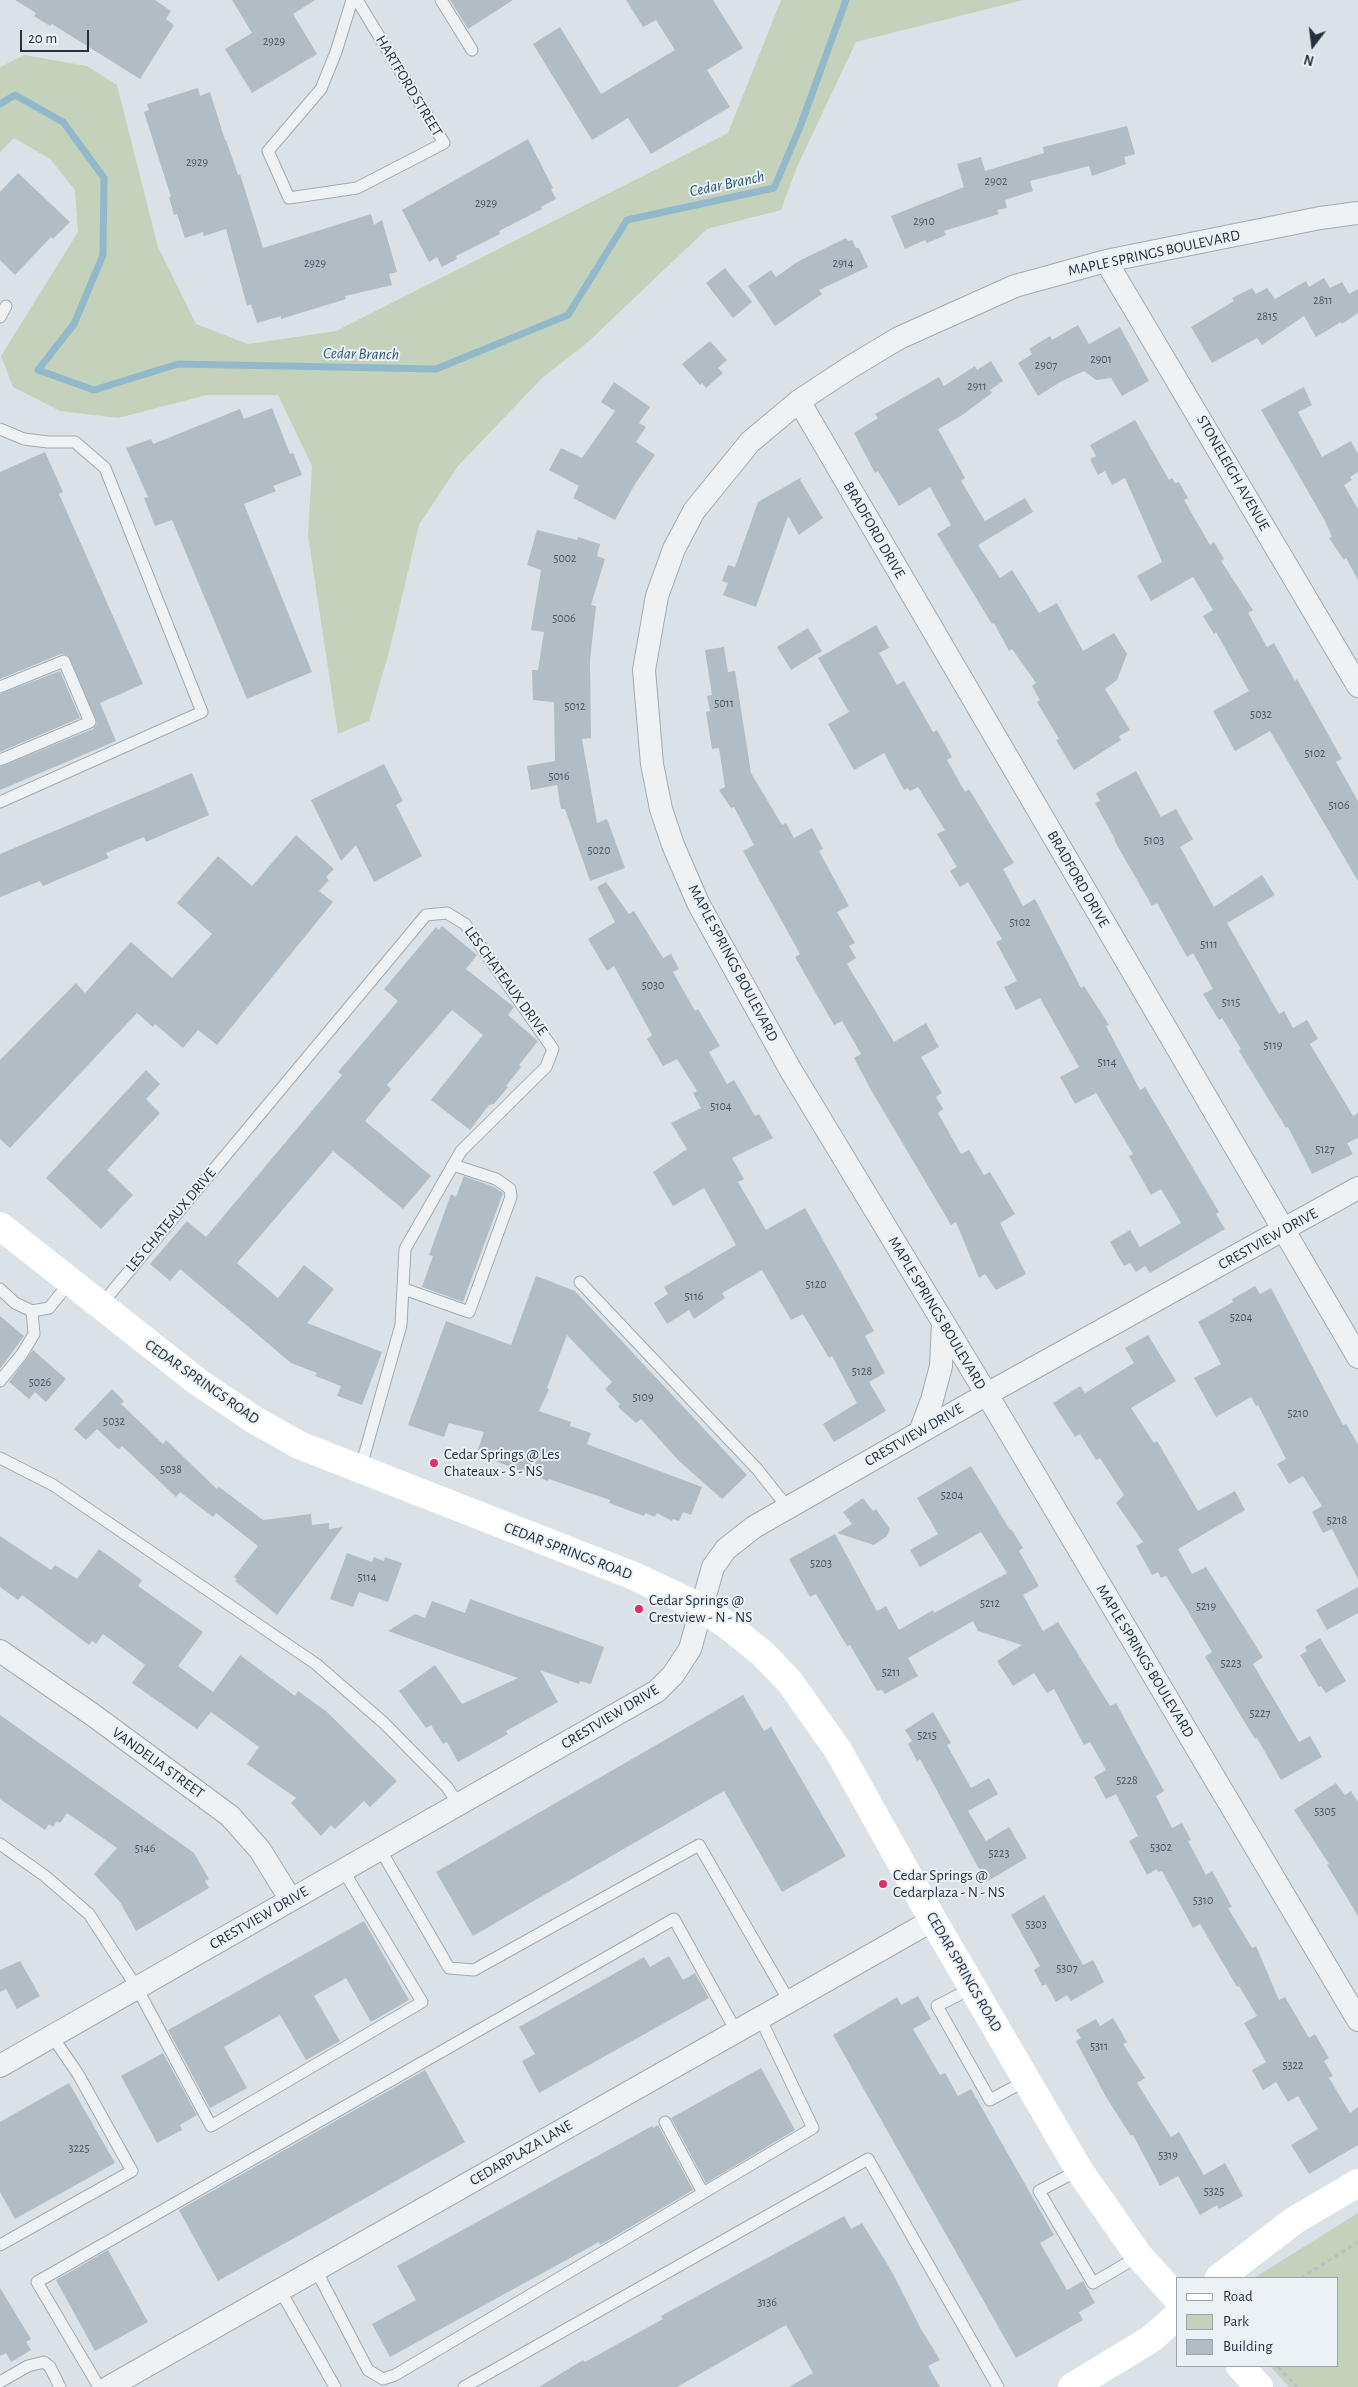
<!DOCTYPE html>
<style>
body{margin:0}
#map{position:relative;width:1358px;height:2387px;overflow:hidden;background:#dbe2e7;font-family:"Alegreya Sans",sans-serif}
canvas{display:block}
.legend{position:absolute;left:1176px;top:2277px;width:162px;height:90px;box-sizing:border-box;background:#ebf1f5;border:1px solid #9ba5ac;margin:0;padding:6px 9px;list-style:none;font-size:15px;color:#24323f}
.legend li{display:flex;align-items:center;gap:10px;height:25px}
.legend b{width:25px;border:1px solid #9ba5ac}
.north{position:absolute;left:1288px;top:20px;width:50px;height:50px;-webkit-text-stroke:4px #ebf1f5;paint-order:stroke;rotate:195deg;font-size:14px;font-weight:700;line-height:20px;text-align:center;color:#24323f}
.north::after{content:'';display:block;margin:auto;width:18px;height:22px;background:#24323f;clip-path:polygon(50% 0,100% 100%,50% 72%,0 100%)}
.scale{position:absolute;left:20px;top:30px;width:69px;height:22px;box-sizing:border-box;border:2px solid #24323f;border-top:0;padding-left:6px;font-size:15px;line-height:18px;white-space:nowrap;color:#24323f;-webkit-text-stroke:4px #ebf1f5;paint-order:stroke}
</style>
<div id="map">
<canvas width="1358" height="2387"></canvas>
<ul class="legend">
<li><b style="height:6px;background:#fff"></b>Road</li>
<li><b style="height:14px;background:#c5d2bb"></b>Park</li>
<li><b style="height:14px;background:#b2bcc5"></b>Building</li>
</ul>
<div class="north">N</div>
<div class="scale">20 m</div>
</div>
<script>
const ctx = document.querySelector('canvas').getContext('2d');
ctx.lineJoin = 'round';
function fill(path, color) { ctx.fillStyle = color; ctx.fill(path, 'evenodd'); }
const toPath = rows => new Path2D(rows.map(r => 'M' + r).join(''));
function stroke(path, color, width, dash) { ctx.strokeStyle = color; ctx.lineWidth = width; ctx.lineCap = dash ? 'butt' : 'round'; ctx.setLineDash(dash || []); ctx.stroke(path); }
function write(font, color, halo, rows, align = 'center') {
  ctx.font = font + ' "Alegreya Sans",sans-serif'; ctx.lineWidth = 4; ctx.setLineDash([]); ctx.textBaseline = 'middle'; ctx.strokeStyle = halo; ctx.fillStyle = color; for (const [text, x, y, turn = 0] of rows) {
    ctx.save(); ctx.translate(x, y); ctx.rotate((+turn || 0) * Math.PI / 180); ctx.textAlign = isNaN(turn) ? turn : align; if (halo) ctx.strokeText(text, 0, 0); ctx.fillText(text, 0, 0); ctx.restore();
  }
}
const green = toPath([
 [781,0,1023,0,856,42,797,167,781,210,707,229,588,342,542,378,458,466,419,525,389,652,369,721,338,734,308,536,312,466,278,395,207,395,118,418,60,411,13,387,1,356,78,232,75,190,50,159,14,138,0,152,0,67,24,55,87,66,117,85,158,247,196,324,248,344,336,331,728,133],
 [1358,2213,1358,2387,1289,2387,1270,2366,1337,2366,1337,2278,1254,2278]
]);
const stream = toPath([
 [0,104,15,95,63,122,104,178,103,255,74,324,38,370,94,390,178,364,436,369,568,315,627,220,774,188,800,127,846,0]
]);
const building = toPath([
 [15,0,155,0,171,11,166,19,174,25,140,79,52,24,50,26,34,16,36,13],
 [232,0,315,0,293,14,317,54,252,93,225,49,252,33],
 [450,0,513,0,468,29],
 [626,0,713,0,743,48,707,70,730,107,651,154,628,118,592,140,533,44,560,27,601,94,675,50,656,20,643,27],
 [198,88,200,96,210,92,225,140,226,140,238,175,240,174,263,248,371,214,374,225,382,220,397,272,389,274,392,285,345,296,346,299,281,319,281,316,257,323,251,304,247,306,226,229,204,236,203,232,185,238,177,214,174,215,169,197,171,197,144,112,149,110,147,104],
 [1127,126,1135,154,1124,157,1126,164,1092,176,1089,166,1030,181,1033,191,1005,200,1007,208,997,210,999,214,944,231,946,235,927,243,925,240,905,249,891,216,964,187,957,164,981,157,985,171,1044,153,1043,147],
 [528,139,553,188,551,189,556,199,541,207,542,209,499,231,500,234,456,256,457,259,442,267,437,257,429,262,402,210],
 [18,173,70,222,53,239,51,237,15,275,0,260,0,192],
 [846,238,848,241,852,240,856,248,859,248,868,267,819,290,822,294,775,326,748,286,771,270,776,277,797,262],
 [725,268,752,302,733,318,706,283],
 [1324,278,1330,288,1342,282,1349,294,1358,289,1358,313,1342,324,1341,322,1316,337,1304,316,1262,345,1257,338,1212,363,1191,327,1234,301,1232,298,1252,288,1256,294,1267,288,1275,299,1306,281,1309,287],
 [1078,325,1089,344,1120,327,1149,381,1122,396,1111,378,1096,380,1084,371,1062,381,1038,396,1018,363,1032,354,1029,349,1050,336,1052,340],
 [710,341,727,360,718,368,723,373,706,388,702,383,700,385,682,364],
 [991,361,1003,381,990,390,992,393,961,416,938,429,965,478,961,481,985,521,1025,498,1033,512,978,545,1000,578,1012,570,1039,613,1057,603,1083,651,1114,633,1127,654,1117,680,1105,689,1130,730,1119,736,1121,740,1074,770,1056,740,1059,739,1037,702,1040,700,1032,686,1036,683,1012,649,1009,651,994,623,992,624,937,534,951,525,930,487,899,506,878,471,875,473,854,433,878,418,875,414,939,377,944,386,975,366,977,370],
 [614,382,650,407,639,423,646,427,636,442,655,455,635,484,615,520,573,498,579,486,549,470,561,448,582,458,615,411,601,402],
 [1304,387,1312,405,1298,412,1322,457,1351,441,1358,454,1358,472,1350,477,1352,480,1344,485,1358,509,1358,580,1346,558,1344,560,1329,538,1332,537,1325,521,1261,410],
 [272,408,290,454,293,453,302,475,273,486,276,491,244,504,312,672,247,699,172,520,155,526,144,498,148,497,126,448,151,439,153,444,240,409,244,419],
 [1135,420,1169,480,1172,478,1175,483,1179,482,1188,498,1184,500,1210,545,1214,542,1224,559,1221,561,1253,610,1248,613,1267,647,1274,643,1295,681,1297,679,1342,759,1336,762,1358,801,1358,881,1270,731,1235,751,1213,711,1249,691,1216,632,1214,634,1203,616,1213,610,1193,577,1151,601,1137,576,1162,562,1160,557,1125,478,1112,485,1105,471,1098,475,1090,459,1096,456,1090,445],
 [45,452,63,492,59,494,143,684,100,703,116,741,0,790,0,767,93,729,97,723,68,655,61,654,0,679,0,472],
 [802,477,800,480,823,518,799,535,788,516,756,607,723,595,728,583,722,581,728,565,735,567,758,502],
 [537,530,577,540,578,537,600,544,597,556,605,559,591,605,596,606,590,661,591,738,582,739,597,823,607,819,625,868,590,881,565,809,561,809,557,785,531,790,527,766,555,761,554,702,533,700,532,670,538,670,544,632,531,630,541,570,527,565],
 [876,625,889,648,879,653,897,685,904,681,933,732,937,730,952,757,947,760,965,792,969,789,1014,863,1003,869,1023,906,1035,899,1081,988,1084,986,1109,1025,1106,1026,1140,1090,1145,1087,1219,1212,1216,1214,1225,1229,1150,1273,1145,1266,1136,1272,1130,1263,1124,1266,1110,1242,1130,1230,1140,1247,1181,1223,1161,1189,1151,1195,1129,1156,1133,1154,1096,1093,1075,1104,1060,1077,1079,1067,1040,998,1016,1010,1004,987,1017,981,996,942,1002,939,968,882,960,887,950,871,957,867,937,834,945,830,918,787,910,791,908,788,904,790,884,753,854,770,828,724,849,712,818,658],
 [808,628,822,651,791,670,777,647],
 [724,647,728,672,735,671,751,773,782,825,786,823,794,838,812,828,823,849,819,851,849,906,837,912,855,943,849,946,856,958,847,964,894,1042,926,1023,939,1047,921,1057,942,1093,936,1097,943,1109,938,1113,961,1154,969,1150,984,1175,990,1172,1015,1214,1000,1223,1026,1274,996,1290,985,1274,979,1278,956,1222,951,1225,871,1090,854,1058,861,1054,842,1021,834,1025,795,957,800,954,743,851,754,845,734,807,731,808,719,790,725,787,719,748,712,749,706,712,710,711,707,696,712,695,705,650],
 [60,671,80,718,0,752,0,694],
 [384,764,403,801,396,805,422,856,374,882,356,845,341,861,311,800],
 [1136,771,1161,817,1176,809,1193,839,1180,847,1214,907,1262,875,1275,895,1227,923,1279,1014,1284,1011,1293,1028,1307,1020,1318,1039,1310,1044,1353,1116,1358,1113,1358,1138,1347,1143,1353,1154,1312,1174,1288,1127,1286,1128,1239,1051,1241,1049,1222,1018,1219,1020,1203,994,1213,989,1193,953,1187,957,1157,903,1152,906,1114,840,1115,839,1095,803,1100,801,1096,793],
 [192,773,209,815,146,842,144,837,106,853,109,858,43,886,40,881,0,897,0,854],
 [296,835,334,869,326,877,329,880,319,891,333,902,217,1045,198,1030,183,1048,155,1024,153,1027,137,1013,10,1148,0,1139,0,1060,76,983,85,993,131,942,172,978,212,934,177,903,218,856,252,886],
 [606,882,629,914,634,911,663,958,671,954,679,969,673,972,695,1011,698,1009,720,1046,709,1052,727,1084,734,1080,755,1116,759,1114,773,1138,732,1158,744,1179,738,1182,766,1230,805,1208,874,1331,865,1336,885,1373,869,1382,886,1411,834,1442,823,1424,857,1403,832,1356,829,1358,803,1314,791,1320,762,1270,722,1293,725,1298,694,1319,689,1310,667,1324,654,1303,668,1294,664,1287,736,1245,704,1188,673,1206,653,1172,687,1149,671,1123,701,1108,693,1093,697,1091,677,1059,663,1066,647,1039,652,1035,614,966,607,971,588,939,615,922,597,887],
 [442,926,477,955,466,969,514,1007,508,1015,538,1041,519,1065,521,1067,506,1086,508,1087,494,1104,489,1105,470,1130,431,1100,483,1035,452,1010,387,1085,391,1089,365,1121,431,1176,403,1209,333,1151,237,1263,278,1298,304,1265,334,1289,307,1323,382,1352,362,1405,337,1396,341,1386,315,1376,317,1373,291,1363,180,1269,170,1281,150,1264,187,1221,206,1237,342,1075,338,1072,398,1001,384,989,436,927,439,930],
 [146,1070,160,1084,146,1099,160,1113,107,1170,133,1195,101,1229,46,1178],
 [464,1176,494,1187,503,1193,463,1302,422,1287,433,1256,429,1255,451,1194,456,1197],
 [536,1276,575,1291,747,1475,722,1499,679,1461,641,1419,636,1423,618,1407,620,1404,605,1389,612,1382,567,1335,547,1388,549,1389,539,1411,571,1422,570,1426,591,1433,587,1444,702,1487,691,1515,683,1512,679,1521,673,1519,672,1521,657,1513,655,1517,645,1513,644,1516,609,1503,610,1500,549,1479,548,1481,490,1459,477,1452,484,1432,449,1423,444,1437,408,1425,446,1321,511,1345],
 [1255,1286,1260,1294,1271,1288,1343,1425,1346,1424,1358,1444,1358,1579,1332,1529,1323,1533,1312,1512,1322,1506,1303,1476,1289,1484,1277,1464,1286,1459,1258,1405,1256,1406,1251,1397,1216,1417,1194,1378,1221,1364,1198,1322,1233,1302,1232,1299],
 [0,1316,24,1336,0,1369],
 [1148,1335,1176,1381,1131,1408,1154,1443,1157,1441,1198,1511,1235,1491,1245,1510,1178,1549,1192,1574,1206,1567,1263,1657,1253,1664,1299,1742,1310,1736,1322,1757,1281,1780,1257,1738,1255,1739,1205,1657,1212,1652,1186,1608,1166,1576,1161,1578,1158,1572,1152,1575,1136,1546,1143,1542,1116,1503,1124,1495,1100,1458,1096,1460,1080,1434,1075,1437,1053,1403,1080,1386,1085,1393,1134,1363,1125,1348],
 [33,1350,66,1379,46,1402,35,1392,29,1399,9,1382],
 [112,1389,124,1401,121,1404,163,1444,166,1440,217,1489,219,1487,263,1520,311,1514,312,1525,329,1523,329,1529,343,1527,277,1615,235,1581,237,1579,234,1577,258,1546,216,1513,213,1517,180,1492,176,1497,122,1446,119,1449,116,1447,97,1429,86,1440,74,1429],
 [971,1466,1010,1530,1011,1529,1023,1548,1019,1551,1039,1586,1023,1595,1043,1631,1058,1622,1110,1706,1116,1703,1164,1791,1156,1796,1172,1828,1182,1823,1191,1840,1188,1841,1206,1875,1212,1871,1232,1907,1228,1908,1252,1948,1256,1946,1279,2000,1285,1997,1309,2038,1315,2034,1329,2058,1324,2061,1333,2076,1329,2078,1350,2113,1358,2107,1358,2145,1309,2174,1291,2145,1318,2129,1298,2096,1288,2102,1276,2082,1263,2090,1252,2070,1266,2062,1244,2023,1257,2016,1239,1986,1237,1987,1200,1924,1193,1928,1162,1871,1158,1872,1157,1869,1147,1875,1129,1841,1138,1836,1116,1794,1106,1799,1094,1777,1106,1770,1090,1742,1084,1745,1054,1689,1047,1693,1034,1673,1013,1686,997,1661,1022,1645,978,1631,973,1621,908,1658,918,1676,885,1694,882,1690,877,1691,850,1645,847,1646,816,1594,810,1597,789,1559,835,1534,877,1611,886,1606,899,1630,933,1610,934,1613,1007,1573,981,1532,920,1567,910,1550,938,1534,917,1498],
 [863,1498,873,1511,876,1509,890,1529,887,1536,874,1545,837,1533,852,1524,843,1512],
 [0,1536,51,1570,55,1565,77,1579,99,1549,142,1580,138,1586,203,1632,178,1666,213,1692,240,1655,295,1696,298,1691,327,1712,397,1781,370,1807,364,1801,335,1829,331,1825,321,1836,291,1803,296,1798,247,1764,259,1747,211,1712,197,1729,132,1683,145,1665,103,1634,96,1644,92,1641,89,1645,22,1595,18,1600,0,1587],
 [347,1553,372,1562,374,1557,384,1561,385,1557,402,1563,388,1602,359,1592,353,1607,330,1599],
 [1358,1587,1358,1613,1327,1630,1316,1610],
 [470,1599,604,1647,591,1684,580,1681,579,1684,540,1670,558,1702,506,1731,508,1734,458,1762,447,1742,443,1744,431,1725,426,1728,399,1691,435,1665,462,1704,518,1678,388,1631,415,1614,425,1618,432,1601,465,1613],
 [1320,1638,1346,1681,1326,1693,1321,1686,1319,1687,1300,1655,1307,1651,1305,1647],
 [743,1695,764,1731,771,1727,846,1856,782,1892,724,1791,473,1936,436,1872],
 [933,1712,951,1743,947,1745,971,1788,989,1778,998,1794,968,1811,986,1841,1009,1827,1027,1858,986,1882,920,1759,917,1761,908,1744,912,1741,905,1730],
 [0,1715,194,1853,209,1879,205,1881,209,1888,136,1931,120,1902,94,1874,117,1848,67,1813,60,1823,57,1821,53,1827,49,1824,45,1830,0,1799],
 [1336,1783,1345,1795,1351,1791,1358,1802,1358,1916,1327,1865,1329,1864,1294,1810],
 [1044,1895,1083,1965,1093,1960,1104,1982,1071,2001,1067,1995,1056,2002,1046,1984,1042,1986,1034,1970,1040,1966,1011,1915],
 [364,1921,409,2000,371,2022,346,1978,314,1996,340,2041,306,2060,280,2015,224,2047,247,2088,210,2108,168,2030],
 [669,1956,683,1980,695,1973,709,1998,539,2093,522,2061,535,2054,519,2027,644,1957,650,1967],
 [20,1961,40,1996,17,2009,6,1989,0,1992,0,1970],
 [918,1996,931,2019,913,2029,940,2075,945,2073,958,2096,971,2089,1054,2235,1040,2243,1067,2290,1083,2281,1095,2303,1079,2312,1083,2320,1016,2358,833,2035,897,1997,901,2005],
 [1113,2018,1127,2042,1123,2044,1145,2078,1137,2083,1171,2137,1179,2132,1204,2175,1225,2163,1243,2196,1219,2209,1217,2205,1200,2215,1178,2176,1160,2186,1133,2135,1131,2136,1106,2097,1076,2041,1081,2038,1076,2030,1096,2019,1100,2026],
 [163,2053,197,2115,180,2125,182,2130,157,2143,121,2076],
 [761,2068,795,2130,706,2183,671,2118],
 [425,2070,465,2142,218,2281,179,2210],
 [69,2083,115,2163,15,2219,0,2192,0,2122],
 [658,2125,693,2190,600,2245,599,2242,390,2357,372,2324,416,2300,397,2266,652,2126,653,2128],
 [844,2216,851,2229,862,2223,892,2272,921,2329,940,2360,928,2366,940,2387,789,2387,813,2373,786,2325,677,2387,539,2387,583,2360,585,2362,663,2319,661,2316],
 [108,2250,148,2322,95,2351,56,2280],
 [0,2288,31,2339,26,2342,31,2350,11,2362,6,2353,0,2356]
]);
const path = toPath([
 [1301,2278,1358,2242],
 [1278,2367,1297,2387]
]);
const lane = toPath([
 [352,0,336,52,321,89,268,151,289,198,357,188,444,143,357,0],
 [441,0,472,50],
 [0,317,6,306],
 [0,429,24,439,48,442,75,442,105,468,202,712,0,802],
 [0,687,64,661,90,722,0,760],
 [580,1282,757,1469,788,1508],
 [0,1289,15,1303,32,1311,49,1308,70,1282],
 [404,1289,469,1312,511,1197,510,1189,496,1179,453,1165],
 [100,1306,426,915,447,913,465,924,553,1049,546,1067,461,1151,405,1249,401,1325,360,1470],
 [0,1381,22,1354,34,1334,32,1311],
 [0,1458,53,1485,316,1664,384,1723,447,1787,459,1805],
 [0,1844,45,1876,89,1914,137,1988,211,2126,422,2002,343,1870],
 [380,1849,449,1968,474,1970,699,1845,789,2001],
 [972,1988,937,2006,990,2100,1027,2080],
 [665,2122,703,2193],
 [1079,2170,1039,2191,1093,2283,1139,2256],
 [0,2245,132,2171,78,2074,52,2036],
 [316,2270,368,2370,383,2379,395,2375,813,2128,760,2018],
 [280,2290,335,2387],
 [0,2382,28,2366,44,2362,50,2367,60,2387],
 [99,2387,37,2282,674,1919,736,2031],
 [464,2387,868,2159,998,2387]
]);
const street = toPath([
 [1358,213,1320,218,1106,261,1015,286,899,338,849,368,799,401,750,442,694,511,674,549,657,596,644,670,652,764,661,809,673,845,698,903,790,1069,998,1413,1358,2020],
 [1106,261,1358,686],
 [799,401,1358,1357],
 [920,1432,932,1400,941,1366,943,1322],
 [0,1651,93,1715,230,1816,260,1850,291,1900],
 [0,2066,657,1691,673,1675,690,1649,713,1567,726,1549,754,1527,987,1394,1358,1188],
 [109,2387,933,1920]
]);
const secondary = toPath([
 [0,1226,198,1382,253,1419,299,1445,634,1576,700,1607,727,1625,762,1653,789,1681,838,1750,933,1920,1079,2170,1139,2256,1177,2298],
 [1219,2278,1295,2220,1358,2183],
 [1240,2366,1259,2387],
 [1072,2387,1151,2339,1177,2316]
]);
const markers = [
 [434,1463,5,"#db3168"],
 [639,1609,5,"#db3168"],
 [883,1884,5,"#db3168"]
];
const numberNames = [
 ["2929",274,41],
 ["2929",197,162],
 ["2902",996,181],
 ["2929",486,203],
 ["2910",924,221],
 ["2929",315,263],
 ["2914",843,263],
 ["2811",1323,300],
 ["2815",1267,316],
 ["2901",1101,359],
 ["2907",1046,365],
 ["2911",977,386],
 ["5002",565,558],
 ["5006",564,618],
 ["5011",724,703],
 ["5012",575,706],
 ["5032",1261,714],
 ["5102",1315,753],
 ["5016",559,776],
 ["5106",1339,805],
 ["5103",1154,840],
 ["5020",599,850],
 ["5102",1020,922],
 ["5111",1209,944],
 ["5030",653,985],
 ["5115",1231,1002],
 ["5119",1273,1045],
 ["5114",1107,1062],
 ["5104",721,1106],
 ["5127",1325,1149],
 ["5120",816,1284],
 ["5116",694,1296],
 ["5204",1241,1317],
 ["5128",862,1371],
 ["5026",40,1382],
 ["5109",643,1397],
 ["5210",1298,1413],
 ["5032",114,1421],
 ["5038",171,1469],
 ["5204",952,1495],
 ["5218",1337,1520],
 ["5203",821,1563],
 ["5114",367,1577],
 ["5212",990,1603],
 ["5219",1206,1606],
 ["5223",1231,1663],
 ["5211",891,1672],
 ["5227",1260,1713],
 ["5215",927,1735],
 ["5228",1127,1780],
 ["5305",1325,1811],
 ["5302",1161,1847],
 ["5146",145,1848],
 ["5223",999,1853],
 ["5310",1203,1900],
 ["5303",1036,1924],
 ["5307",1067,1968],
 ["5311",1099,2046],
 ["5322",1293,2065],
 ["3225",79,2148],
 ["5319",1168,2155],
 ["5325",1214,2191],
 ["3136",767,2302]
];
const streetNames = [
 ["HARTFORD STREET",409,86,59],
 ["MAPLE SPRINGS BOULEVARD",1154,253,-12],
 ["STONELEIGH AVENUE",1233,473,60],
 ["BRADFORD DRIVE",874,530,60],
 ["BRADFORD DRIVE",1078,879,60],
 ["MAPLE SPRINGS BOULEVARD",733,963,62],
 ["LES CHATEAUX DRIVE",506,981,54],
 ["LES CHATEAUX DRIVE",171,1220,-50],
 ["CRESTVIEW DRIVE",1268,1239,-29],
 ["MAPLE SPRINGS BOULEVARD",937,1313,59],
 ["CEDAR SPRINGS ROAD",202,1382,35],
 ["CRESTVIEW DRIVE",914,1435,-30],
 ["CEDAR SPRINGS ROAD",568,1551,21],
 ["MAPLE SPRINGS BOULEVARD",1145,1661,59],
 ["CRESTVIEW DRIVE",610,1717,-31],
 ["VANDELIA STREET",158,1763,36],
 ["CRESTVIEW DRIVE",259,1918,-30],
 ["CEDAR SPRINGS ROAD",964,1972,60],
 ["CEDARPLAZA LANE",521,2153,-30]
];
const poiNames = [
 ["Cedar Springs @ Les",444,1454],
 ["Chateaux - S - NS",444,1471],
 ["Cedar Springs @",649,1600],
 ["Crestview - N - NS",649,1617],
 ["Cedar Springs @",893,1875],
 ["Cedarplaza - N - NS",893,1892]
];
const waterNames = [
 ["Cedar Branch",727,184,-12],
 ["Cedar Branch",361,354,1]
];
fill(green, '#c5d2bb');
stroke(stream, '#92b8cc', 7);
fill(building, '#b2bcc5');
stroke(lane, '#a0aab1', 13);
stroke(street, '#a0aab1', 24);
stroke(path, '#b9c0c6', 3, [4, 4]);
stroke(lane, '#eef2f5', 11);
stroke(street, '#eef2f5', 22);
stroke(secondary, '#fff', 28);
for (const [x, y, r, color] of markers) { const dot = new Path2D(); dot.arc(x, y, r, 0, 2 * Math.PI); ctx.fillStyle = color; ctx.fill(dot); stroke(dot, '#ebf1f5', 2); }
write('12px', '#485460', null, numberNames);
write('15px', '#24323f', '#ebf1f5', streetNames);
write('15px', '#24323f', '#ebf1f5', poiNames, 'left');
write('italic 16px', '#2a5977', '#ebf1f5', waterNames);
</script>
